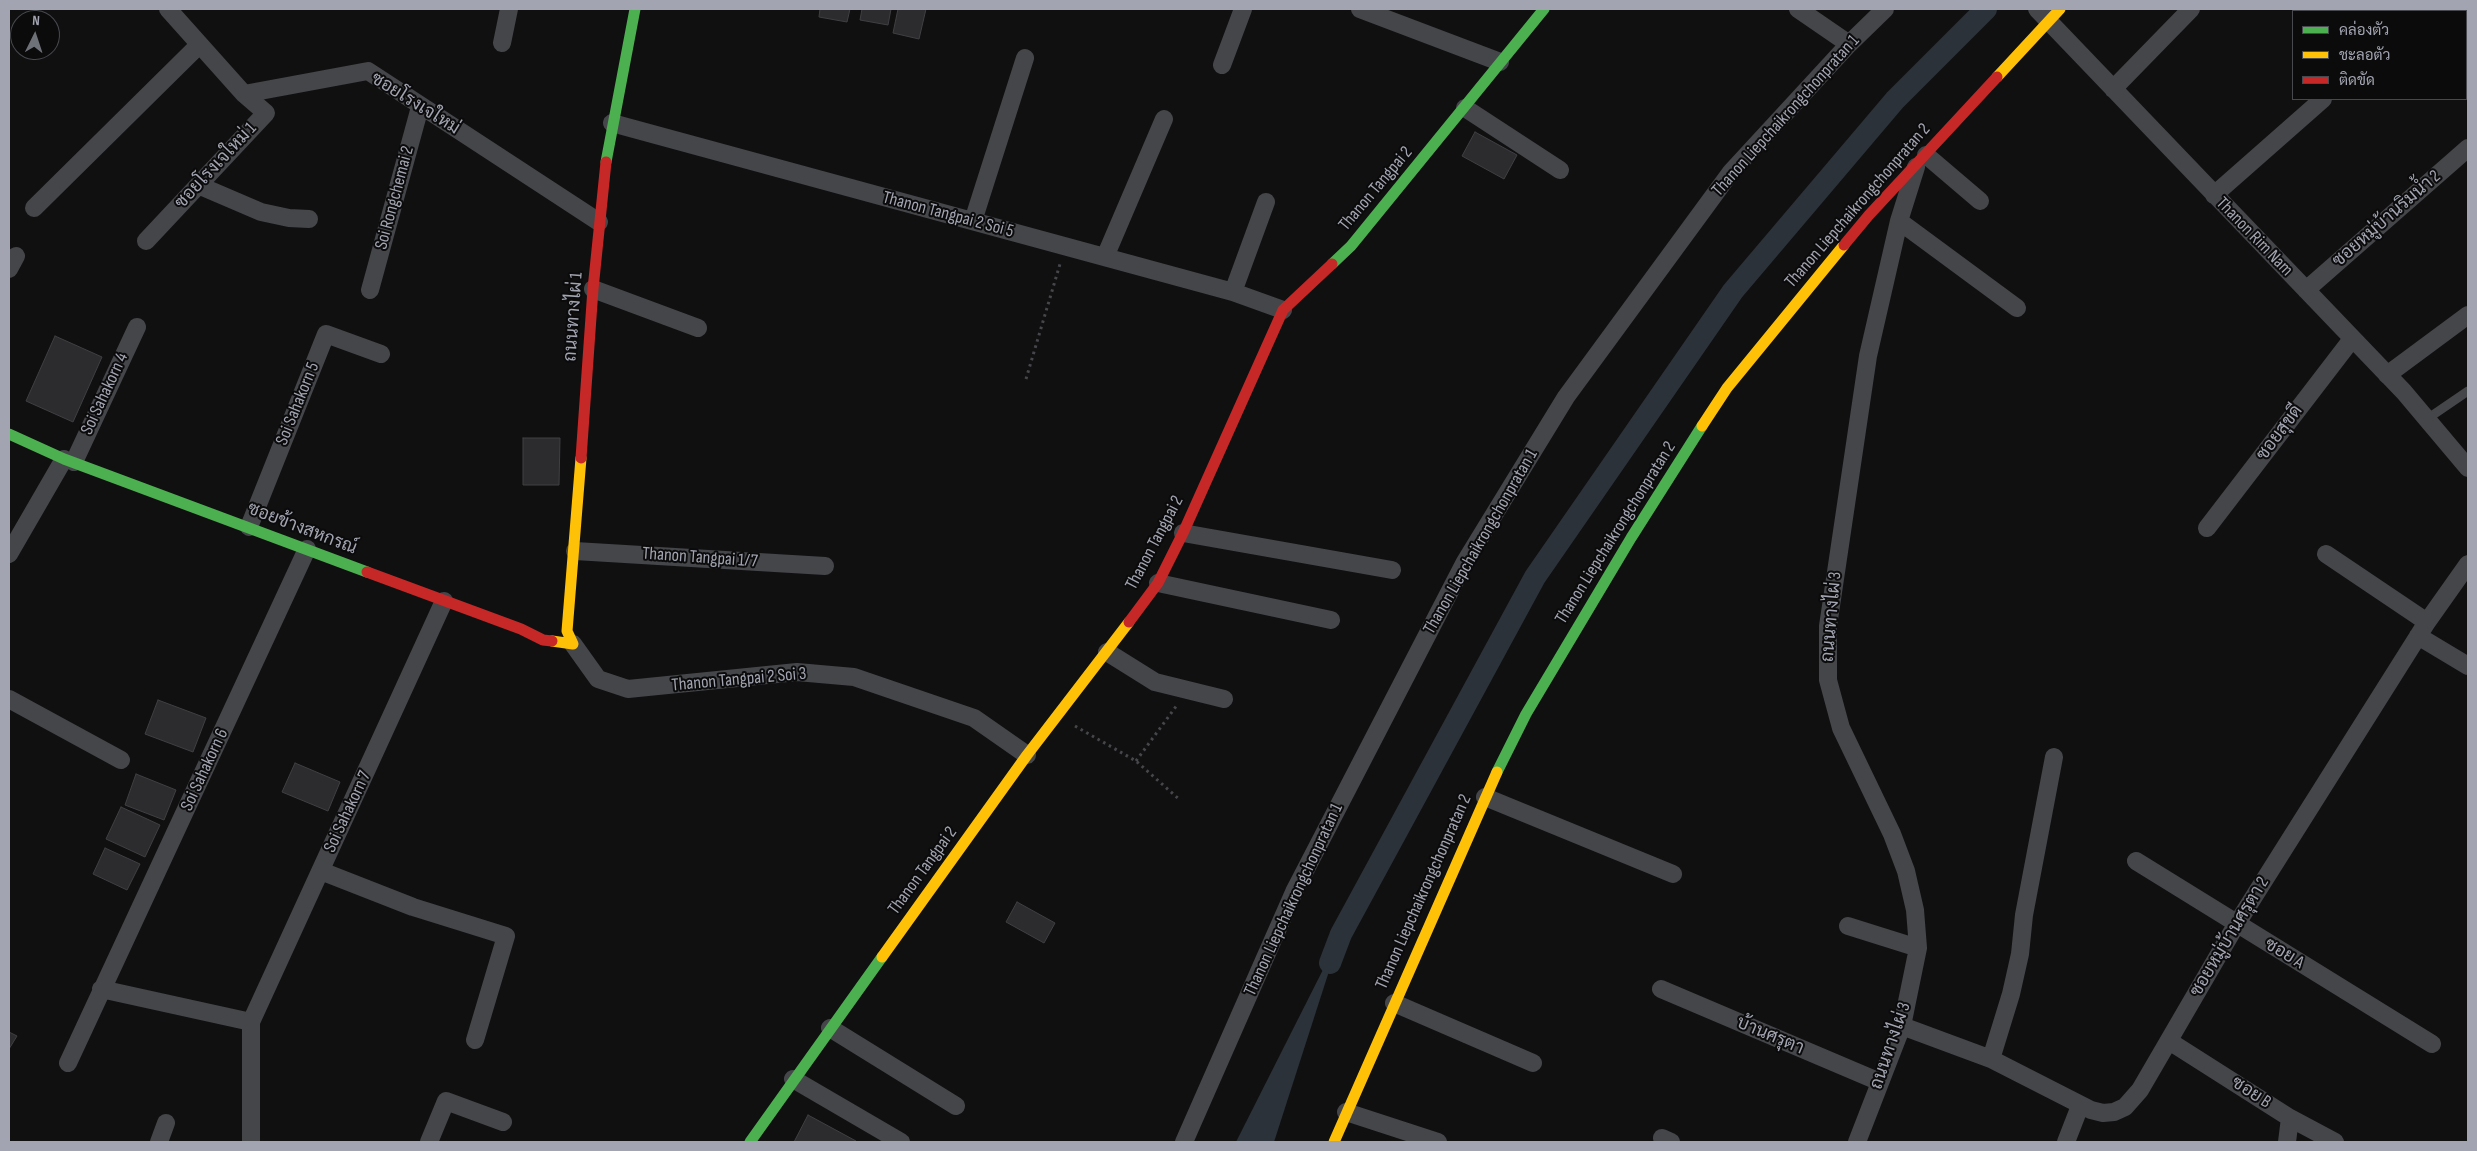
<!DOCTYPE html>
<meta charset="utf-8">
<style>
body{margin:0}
#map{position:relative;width:2477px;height:1151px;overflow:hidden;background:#101011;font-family:"Sofia Sans Condensed",Sarabun,sans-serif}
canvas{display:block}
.frame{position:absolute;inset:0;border:10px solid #a2a5b1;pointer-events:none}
.legend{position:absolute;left:2292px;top:10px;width:175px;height:90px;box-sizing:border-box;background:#0b0b0c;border:1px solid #47494e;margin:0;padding:6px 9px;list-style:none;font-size:15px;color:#a2a5b1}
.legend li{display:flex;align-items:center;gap:10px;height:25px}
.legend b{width:25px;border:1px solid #47494e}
.north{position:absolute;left:10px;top:10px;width:50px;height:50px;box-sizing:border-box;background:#0b0b0c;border:1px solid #47494e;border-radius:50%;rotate:4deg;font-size:14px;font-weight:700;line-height:20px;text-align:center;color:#a2a5b1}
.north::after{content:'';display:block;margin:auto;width:18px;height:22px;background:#6f7179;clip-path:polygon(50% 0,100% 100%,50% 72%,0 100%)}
</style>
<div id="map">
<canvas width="2477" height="1151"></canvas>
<div class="frame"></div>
<ul class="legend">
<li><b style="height:6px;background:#4caf50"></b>คล่องตัว</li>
<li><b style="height:6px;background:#ffc107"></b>ชะลอตัว</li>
<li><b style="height:6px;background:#c62828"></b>ติดขัด</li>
</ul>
<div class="north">N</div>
</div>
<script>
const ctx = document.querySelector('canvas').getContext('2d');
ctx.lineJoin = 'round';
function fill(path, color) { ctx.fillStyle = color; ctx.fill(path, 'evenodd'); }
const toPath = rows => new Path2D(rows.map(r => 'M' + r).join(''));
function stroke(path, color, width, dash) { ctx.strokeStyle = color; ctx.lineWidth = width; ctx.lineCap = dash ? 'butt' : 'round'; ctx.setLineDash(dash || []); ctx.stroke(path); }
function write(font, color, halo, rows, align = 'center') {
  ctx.font = font + ' "Sofia Sans Condensed",Sarabun,sans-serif'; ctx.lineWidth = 4; ctx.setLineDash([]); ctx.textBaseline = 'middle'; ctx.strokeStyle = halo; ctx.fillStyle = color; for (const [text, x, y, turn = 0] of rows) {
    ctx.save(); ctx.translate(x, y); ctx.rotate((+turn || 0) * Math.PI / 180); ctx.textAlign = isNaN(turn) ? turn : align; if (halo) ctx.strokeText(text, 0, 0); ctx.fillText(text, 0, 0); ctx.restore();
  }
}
const water = toPath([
 [1341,934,1274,1142,1236,1142]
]);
const canal = toPath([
 [1330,963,1341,934,1535,577,1733,291,1895,100,1986,9]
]);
const building = toPath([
 [820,9,850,9,847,22,819,17,820,9],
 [862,9,891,9,888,25,860,20,862,9],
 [898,9,926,9,919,39,893,33,898,9],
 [1475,132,1517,155,1504,179,1462,156,1475,132],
 [55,336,102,357,73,422,26,401,55,336],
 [523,438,560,438,559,485,523,485,523,438],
 [158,700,206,718,193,752,145,734,158,700],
 [295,763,340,782,328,811,282,792,295,763],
 [136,774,176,790,164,820,125,805,136,774],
 [121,807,160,825,145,857,106,839,121,807],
 [105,848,140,864,127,890,93,874,105,848],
 [1017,902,1055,923,1044,943,1006,922,1017,902],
 [9,1032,17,1036,9,1049,9,1032],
 [808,1115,856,1141,856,1142,794,1142,808,1115]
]);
const path = toPath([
 [1026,379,1060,264],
 [1075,726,1136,761,1180,800],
 [1136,761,1177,705]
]);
const lane = toPath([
 [2427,419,2468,391]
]);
const street = toPath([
 [1360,9,1500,62],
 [1798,9,1849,44],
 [2037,9,2404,392,2468,468],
 [2421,11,2424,9],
 [502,43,509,9],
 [1222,65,1243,9],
 [2113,89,2191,9],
 [244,94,368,71,599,222],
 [1465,108,1560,170],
 [612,123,1233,292,1283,310],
 [1926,155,1980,201],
 [198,185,261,212,289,218,309,219],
 [2214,195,2323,99],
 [34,208,199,45],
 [973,221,1025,58],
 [1899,221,2017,308],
 [146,241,266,113,244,94,168,9],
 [1105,257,1164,119],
 [9,269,16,256],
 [593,289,698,328],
 [370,290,420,107],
 [2306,290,2468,148],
 [1233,292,1266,202],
 [2387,375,2468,315],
 [74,462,137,327],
 [249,527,326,334,381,354],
 [2207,528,2352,339],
 [1183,533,1392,570],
 [575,551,825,566],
 [9,554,64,459],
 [2326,554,2427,622],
 [1158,583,1331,620],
 [2418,636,2468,666],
 [573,644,598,679,628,689,797,672,854,677,974,718,1027,755],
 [1107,652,1155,682,1224,699],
 [9,699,121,760],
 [1485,797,1673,874],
 [2136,861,2432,1044],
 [321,871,413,907,506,936,475,1040],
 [1848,926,1918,948],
 [101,989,251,1022],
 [1661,989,1880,1082],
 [1394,1003,1533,1063],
 [1902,1026,1991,1059,2091,1110,2103,1113,2114,1112,2125,1107,2140,1090,2236,925,2427,622,2468,564],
 [830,1028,956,1106],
 [2169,1041,2290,1118,2335,1142],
 [1991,1059,2011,994,2020,954,2024,915,2054,757],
 [68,1063,307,549],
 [793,1079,901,1142],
 [1346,1112,1438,1142],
 [1662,1138,1671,1142],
 [159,1142,166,1123],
 [251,1142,251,1022,444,601],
 [429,1142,446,1101,503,1122],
 [1184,1142,1294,892,1465,562,1566,397,1731,172,1849,44,1885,9],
 [1857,1142,1902,1026,1918,948,1915,910,1906,871,1892,834,1841,728,1828,680,1828,626,1868,356,1899,221,1916,167],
 [2066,1142,2080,1106],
 [2287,1142,2290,1118]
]);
const fast = toPath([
 [606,162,635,9],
 [1332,264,1351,246,1544,9],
 [9,434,64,459,367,572],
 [1497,772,1526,714,1631,538,1702,426],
 [750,1142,882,957]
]);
const slow = toPath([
 [1997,77,2060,9],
 [1702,426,1727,388,1844,245],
 [552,641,573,644,567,631,581,458],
 [882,957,1027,755,1129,622],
 [1334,1142,1497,772]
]);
const jam = toPath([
 [1844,245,1869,215,1997,77],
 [581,458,593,289,606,162],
 [367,572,521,629,543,640,552,641],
 [1129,622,1158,583,1183,533,1283,310,1332,264]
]);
const streetNames = [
 ["ซอยโรงเจใหม่",415,104,32],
 ["Thanon Liepchaikrongchonpratan 1",1786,116,-48],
 ["ซอยโรงเจใหม่ 1",216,166,-47],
 ["Thanon Tangpai 2",1376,189,-50],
 ["Soi Rongchemai 2",395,198,-75],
 ["Thanon Liepchaikrongchonpratan 2",1858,206,-49],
 ["Thanon Tangpai 2 Soi 5",948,215,15],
 ["ซอยหมู่บ้านริมน้ำ 2",2387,219,-41],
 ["Thanon Rim Nam",2254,237,46],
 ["ถนนทางไผ่ 1",574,317,-86],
 ["Soi Sahakorn 4",105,394,-65],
 ["Soi Sahakorn 5",298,404,-68],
 ["ซอยสุขดี",2280,433,-53],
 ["ซอยข้างสหกรณ์",302,529,21],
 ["Thanon Liepchaikrongchonpratan 2",1616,533,-58],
 ["Thanon Liepchaikrongchonpratan 1",1481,542,-60],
 ["Thanon Tangpai 2",1155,543,-62],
 ["Thanon Tangpai 1/7",700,558,4],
 ["ถนนทางไผ่ 3",1832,617,-85],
 ["Thanon Tangpai 2 Soi 3",739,680,-5],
 ["Soi Sahakorn 6",205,770,-65],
 ["Soi Sahakorn 7",348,812,-65],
 ["Thanon Tangpai 2",923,871,-54],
 ["Thanon Liepchaikrongchonpratan 2",1424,892,-66],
 ["Thanon Liepchaikrongchonpratan 1",1294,900,-65],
 ["ซอยหมู่บ้านศรุตา 2",2230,937,-59],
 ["ซอย A",2284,954,31],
 ["บ้านศรุตา",1770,1036,23],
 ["ถนนทางไผ่ 3",1891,1046,-71],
 ["ซอย B",2251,1093,33]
];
fill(water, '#2b3239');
stroke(canal, '#2b3239', 22);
fill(building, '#2c2c2e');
stroke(building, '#404044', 1);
stroke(path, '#46474b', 3, [2.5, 4]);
stroke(lane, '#454649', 9);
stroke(street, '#454649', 18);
stroke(fast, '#4caf50', 11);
stroke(slow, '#ffc107', 11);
stroke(jam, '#c62828', 11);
write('18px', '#a2a5b1', '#0b0b0c', streetNames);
</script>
